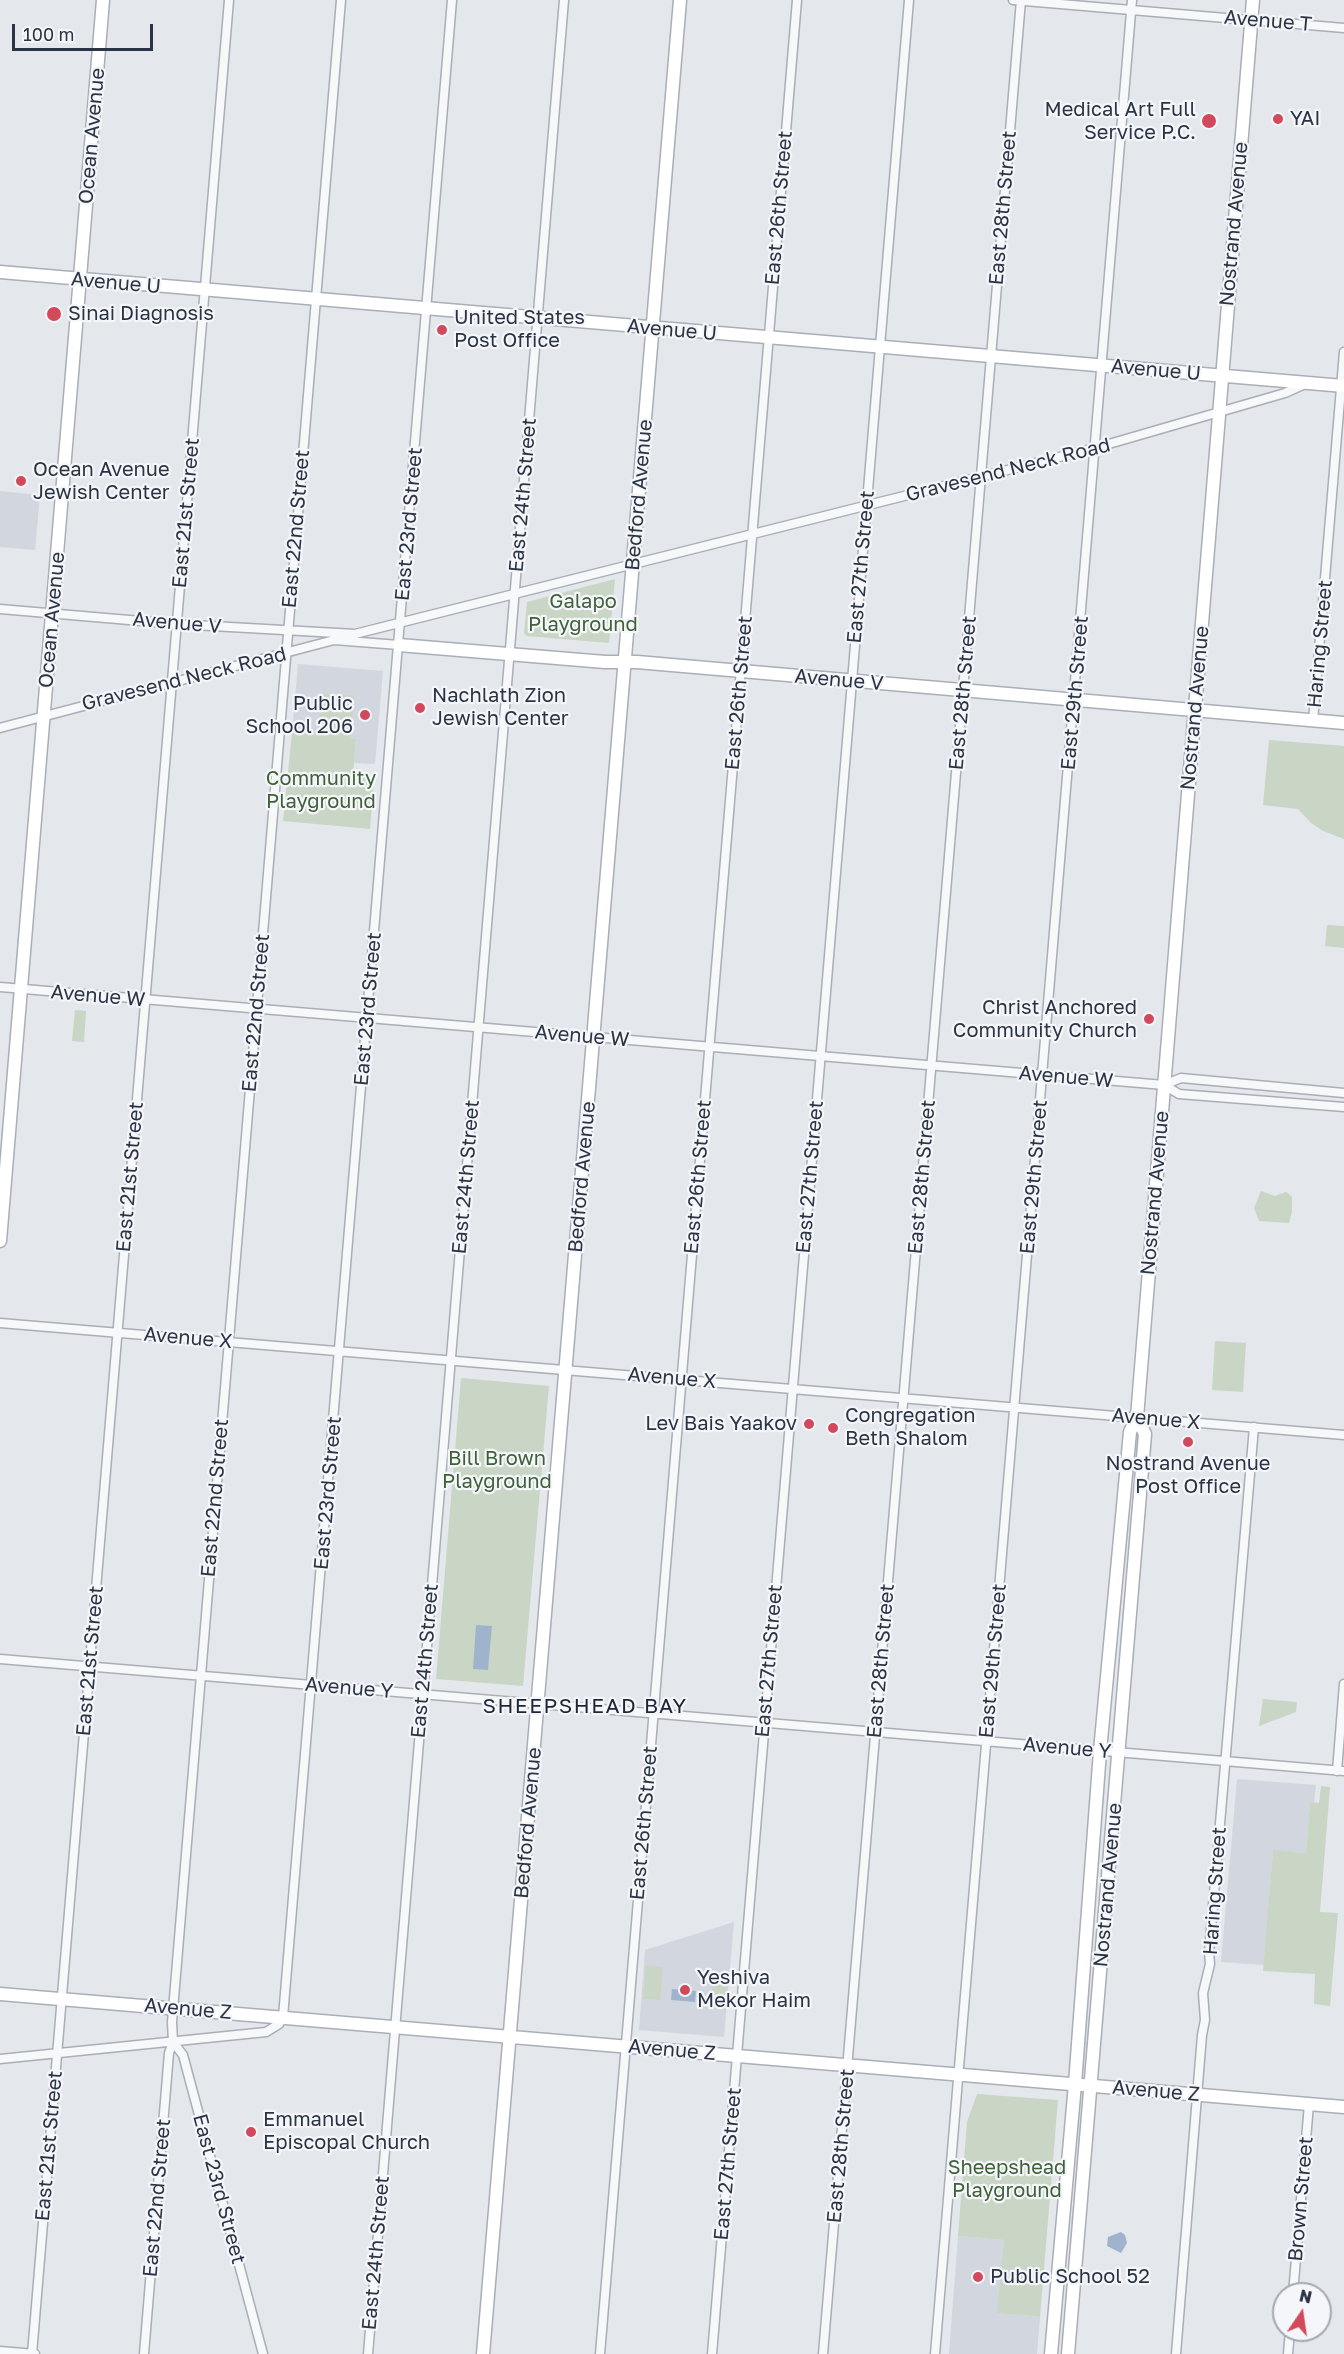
<!DOCTYPE html>
<style>
body{margin:0}
#map{position:relative;width:1344px;height:2354px;overflow:hidden;background:#e4e7ec;font-family:"Golos Text",sans-serif}
canvas{display:block}
.north{position:absolute;left:1272px;top:2282px;width:60px;height:60px;box-sizing:border-box;background:#f4f6f9;border:2px solid #a4a8b1;border-radius:50%;rotate:13deg;font-size:16px;font-weight:700;line-height:24px;text-align:center;color:#2b3445}
.north::after{content:'';display:block;margin:auto;width:21px;height:27px;background:#d1495b;clip-path:polygon(50% 0,100% 100%,50% 72%,0 100%)}
.scale{position:absolute;left:12px;top:24px;width:141px;height:27px;box-sizing:border-box;border:3px solid #2b3445;border-top:0;padding-left:8px;font-size:18px;line-height:21px;white-space:nowrap;color:#2b3445;-webkit-text-stroke:4px #f4f6f9;paint-order:stroke}
</style>
<div id="map">
<canvas width="1344" height="2354"></canvas>
<div class="north">N</div>
<div class="scale">100 m</div>
</div>
<script>
const ctx = document.querySelector('canvas').getContext('2d');
ctx.lineJoin = 'round';
function fill(path, color) { ctx.fillStyle = color; ctx.fill(path, 'evenodd'); }
const toPath = rows => new Path2D(rows.map(r => 'M' + r).join(''));
function stroke(path, color, width, dash) { ctx.strokeStyle = color; ctx.lineWidth = width; ctx.lineCap = dash ? 'butt' : 'round'; ctx.setLineDash(dash || []); ctx.stroke(path); }
function write(font, color, halo, rows, align = 'center') {
  ctx.font = font + ' "Golos Text",sans-serif'; ctx.lineWidth = 4.5; ctx.setLineDash([]); ctx.textBaseline = 'middle'; ctx.strokeStyle = halo; ctx.fillStyle = color; for (const [text, x, y, turn = 0] of rows) {
    ctx.save(); ctx.translate(x, y); ctx.rotate((+turn || 0) * Math.PI / 180); ctx.textAlign = isNaN(turn) ? turn : align; if (halo) ctx.strokeText(text, 0, 0); ctx.fillText(text, 0, 0); ctx.restore();
  }
}
const built = toPath([
 [0,491,40,495,35,550,0,547],
 [298,664,383,671,375,764,354,763,356,739,350,738,353,696,318,735,292,733],
 [1237,1779,1316,1785,1314,1803,1310,1803,1306,1853,1273,1851,1264,1965,1221,1962],
 [734,1922,724,2037,639,2030,645,1950],
 [958,2236,1004,2240,998,2313,1040,2317,1037,2354,949,2354]
]);
const green = toPath([
 [615,579,609,643,527,636,524,633,527,602],
 [321,694,354,696,350,738,356,739,353,775,374,777,370,829,283,821,292,733,318,735],
 [1269,740,1344,746,1344,839,1323,831,1311,823,1298,809,1263,805],
 [1327,925,1344,926,1344,948,1325,946],
 [75,1010,86,1011,84,1042,72,1041],
 [1261,1191,1275,1196,1286,1192,1289,1194,1292,1197,1292,1212,1289,1223,1259,1221,1254,1208],
 [1215,1341,1246,1343,1243,1392,1212,1390],
 [461,1378,549,1386,523,1686,436,1679],
 [1263,1699,1297,1702,1296,1712,1259,1726],
 [1321,1786,1330,1787,1320,1912,1338,1913,1330,2006,1314,2004,1315,1974,1263,1971,1273,1850,1306,1853,1310,1802,1319,1803],
 [646,1965,663,1967,660,2000,643,1999],
 [713,1978,728,1979,726,2010,711,2008],
 [977,2094,1058,2100,1040,2317,997,2313,1004,2240,958,2236,967,2122]
]);
const water = toPath([
 [476,1625,492,1626,488,1670,473,1669],
 [672,1989,696,1991,695,2002,671,2000],
 [1121,2232,1125,2235,1127,2243,1121,2253,1107,2246,1108,2237]
]);
const street = toPath([
 [1013,0,1344,28],
 [0,609,176,624,355,634,1095,448,1285,393,1305,384],
 [1313,721,1344,352],
 [0,728,334,640,399,645],
 [0,987,1164,1085,1179,1094,1344,1107],
 [1164,1085,1181,1078,1344,1093],
 [0,1323,1344,1435],
 [0,1659,1344,1771],
 [1337,1771,1344,1684],
 [0,2059,266,2032,279,2024,283,2017,452,0],
 [1293,2294,1309,2104],
 [0,2351,35,2354],
 [32,2354,229,0],
 [144,2354,169,2053,173,2042],
 [263,2354,183,2055,173,2042,172,2022,341,0],
 [368,2354,564,0],
 [600,2354,797,0],
 [712,2354,909,0],
 [823,2354,1021,0],
 [935,2354,1132,0],
 [1176,2354,1202,2035,1205,2020,1203,1993,1210,1964,1209,1952,1254,1427],
 [1288,2354,1290,2330]
]);
const secondary = toPath([
 [0,272,1344,386],
 [399,645,605,662,637,662,1344,723],
 [0,1241,103,0],
 [0,1994,1344,2107],
 [483,2354,680,0],
 [1051,2354,1075,2084,1100,1751,1130,1432,1137,1417,1253,0],
 [1068,2354,1145,1434,1137,1417]
]);
const markers = [
 [1278,119,6,"#d1495b"],
 [1209,121,8,"#d1495b"],
 [54,314,8,"#d1495b"],
 [442,330,6,"#d1495b"],
 [21,481,6,"#d1495b"],
 [420,708,6,"#d1495b"],
 [365,715,6,"#d1495b"],
 [1149,1019,6,"#d1495b"],
 [809,1424,6,"#d1495b"],
 [833,1428,6,"#d1495b"],
 [1188,1442,6,"#d1495b"],
 [685,1990,6,"#d1495b"],
 [251,2132,6,"#d1495b"],
 [978,2277,6,"#d1495b"]
];
const streetNames = [
 ["Avenue T",1268,21,5],
 ["Ocean Avenue",92,136,-85],
 ["East 26th Street",779,208,-85],
 ["East 28th Street",1003,208,-85],
 ["Nostrand Avenue",1234,224,-85],
 ["Avenue U",116,283,5],
 ["Avenue U",672,330,5],
 ["Avenue U",1156,370,5],
 ["Gravesend Neck Road",1008,470,-14],
 ["East 24th Street",523,495,-85],
 ["Bedford Avenue",639,495,-85],
 ["East 21st Street",186,513,-85],
 ["East 23rd Street",409,524,-85],
 ["East 22nd Street",296,529,-85],
 ["East 27th Street",861,567,-85],
 ["Ocean Avenue",52,620,-85],
 ["Avenue V",177,623,5],
 ["Haring Street",1320,644,-85],
 ["Gravesend Neck Road",184,679,-14],
 ["Avenue V",839,680,5],
 ["East 26th Street",739,693,-85],
 ["East 28th Street",963,693,-85],
 ["East 29th Street",1075,693,-85],
 ["Nostrand Avenue",1195,708,-85],
 ["Avenue W",98,996,5],
 ["East 23rd Street",368,1009,-85],
 ["East 22nd Street",256,1013,-85],
 ["Avenue W",582,1036,5],
 ["Avenue W",1066,1077,5],
 ["East 21st Street",130,1177,-85],
 ["East 24th Street",466,1177,-85],
 ["Bedford Avenue",582,1177,-85],
 ["East 26th Street",698,1177,-85],
 ["East 27th Street",810,1177,-85],
 ["East 28th Street",922,1177,-85],
 ["East 29th Street",1034,1177,-85],
 ["Nostrand Avenue",1155,1193,-85],
 ["Avenue X",188,1338,5],
 ["Avenue X",672,1378,5],
 ["Avenue X",1156,1419,5],
 ["East 23rd Street",328,1493,-85],
 ["East 22nd Street",215,1498,-85],
 ["East 21st Street",90,1661,-85],
 ["East 24th Street",425,1661,-85],
 ["East 27th Street",769,1661,-85],
 ["East 28th Street",881,1661,-85],
 ["East 29th Street",993,1661,-85],
 ["Avenue Y",349,1688,5],
 ["Avenue Y",1067,1748,5],
 ["Bedford Avenue",528,1823,-85],
 ["East 26th Street",644,1823,-85],
 ["Nostrand Avenue",1108,1885,-85],
 ["Haring Street",1215,1891,-86],
 ["Avenue Z",188,2009,5],
 ["Avenue Z",672,2050,5],
 ["Avenue Z",1156,2091,5],
 ["East 21st Street",49,2146,-85],
 ["East 28th Street",841,2146,-85],
 ["East 27th Street",728,2164,-85],
 ["East 23rd Street",219,2189,75],
 ["East 22nd Street",157,2198,-85],
 ["Brown Street",1301,2199,-85],
 ["East 24th Street",376,2253,-85]
];
const poiNames = [
 ["Medical Art Full",1196,110,"right"],
 ["Service P.C.",1196,133,"right"],
 ["YAI",1290,119],
 ["Sinai Diagnosis",68,314],
 ["United States",454,318],
 ["Post Office",454,341],
 ["Ocean Avenue",33,470],
 ["Jewish Center",33,493],
 ["Nachlath Zion",432,696],
 ["Jewish Center",432,719],
 ["Public",353,704,"right"],
 ["School 206",353,727,"right"],
 ["Christ Anchored",1137,1008,"right"],
 ["Community Church",1137,1031,"right"],
 ["Congregation",845,1416],
 ["Beth Shalom",845,1439],
 ["Lev Bais Yaakov",797,1424,"right"],
 ["Nostrand Avenue",1188,1464,"center"],
 ["Post Office",1188,1487,"center"],
 ["Yeshiva",697,1978],
 ["Mekor Haim",697,2001],
 ["Emmanuel",263,2120],
 ["Episcopal Church",263,2143],
 ["Public School 52",990,2277]
];
const parkNames = [
 ["Galapo",583,602],
 ["Playground",583,625],
 ["Community",321,779],
 ["Playground",321,802],
 ["Bill Brown",497,1459],
 ["Playground",497,1482],
 ["Sheepshead",1007,2168],
 ["Playground",1007,2191]
];
const neighbourhoodNames = [
 ["SHEEPSHEAD BAY",585,1706]
];
fill(built, '#d2d6de');
fill(green, '#c9d6c5');
fill(water, '#9fb4cc');
stroke(street, '#a9aeb7', 11);
stroke(secondary, '#a9aeb7', 15);
stroke(street, '#f7f8fa', 8);
stroke(secondary, '#fff', 12);
for (const [x, y, r, color] of markers) { const dot = new Path2D(); dot.arc(x, y, r, 0, 2 * Math.PI); ctx.fillStyle = color; ctx.fill(dot); stroke(dot, '#f4f6f9', 2); }
write('20px', '#2b3445', '#f4f6f9', streetNames);
write('20px', '#2b3445', '#f4f6f9', poiNames, 'left');
write('20px', '#3f6138', '#f4f6f9', parkNames);
ctx.letterSpacing = '1.5px';
write('21px', '#1d2536', '#f4f6f9', neighbourhoodNames);
ctx.letterSpacing = '0px';
</script>
